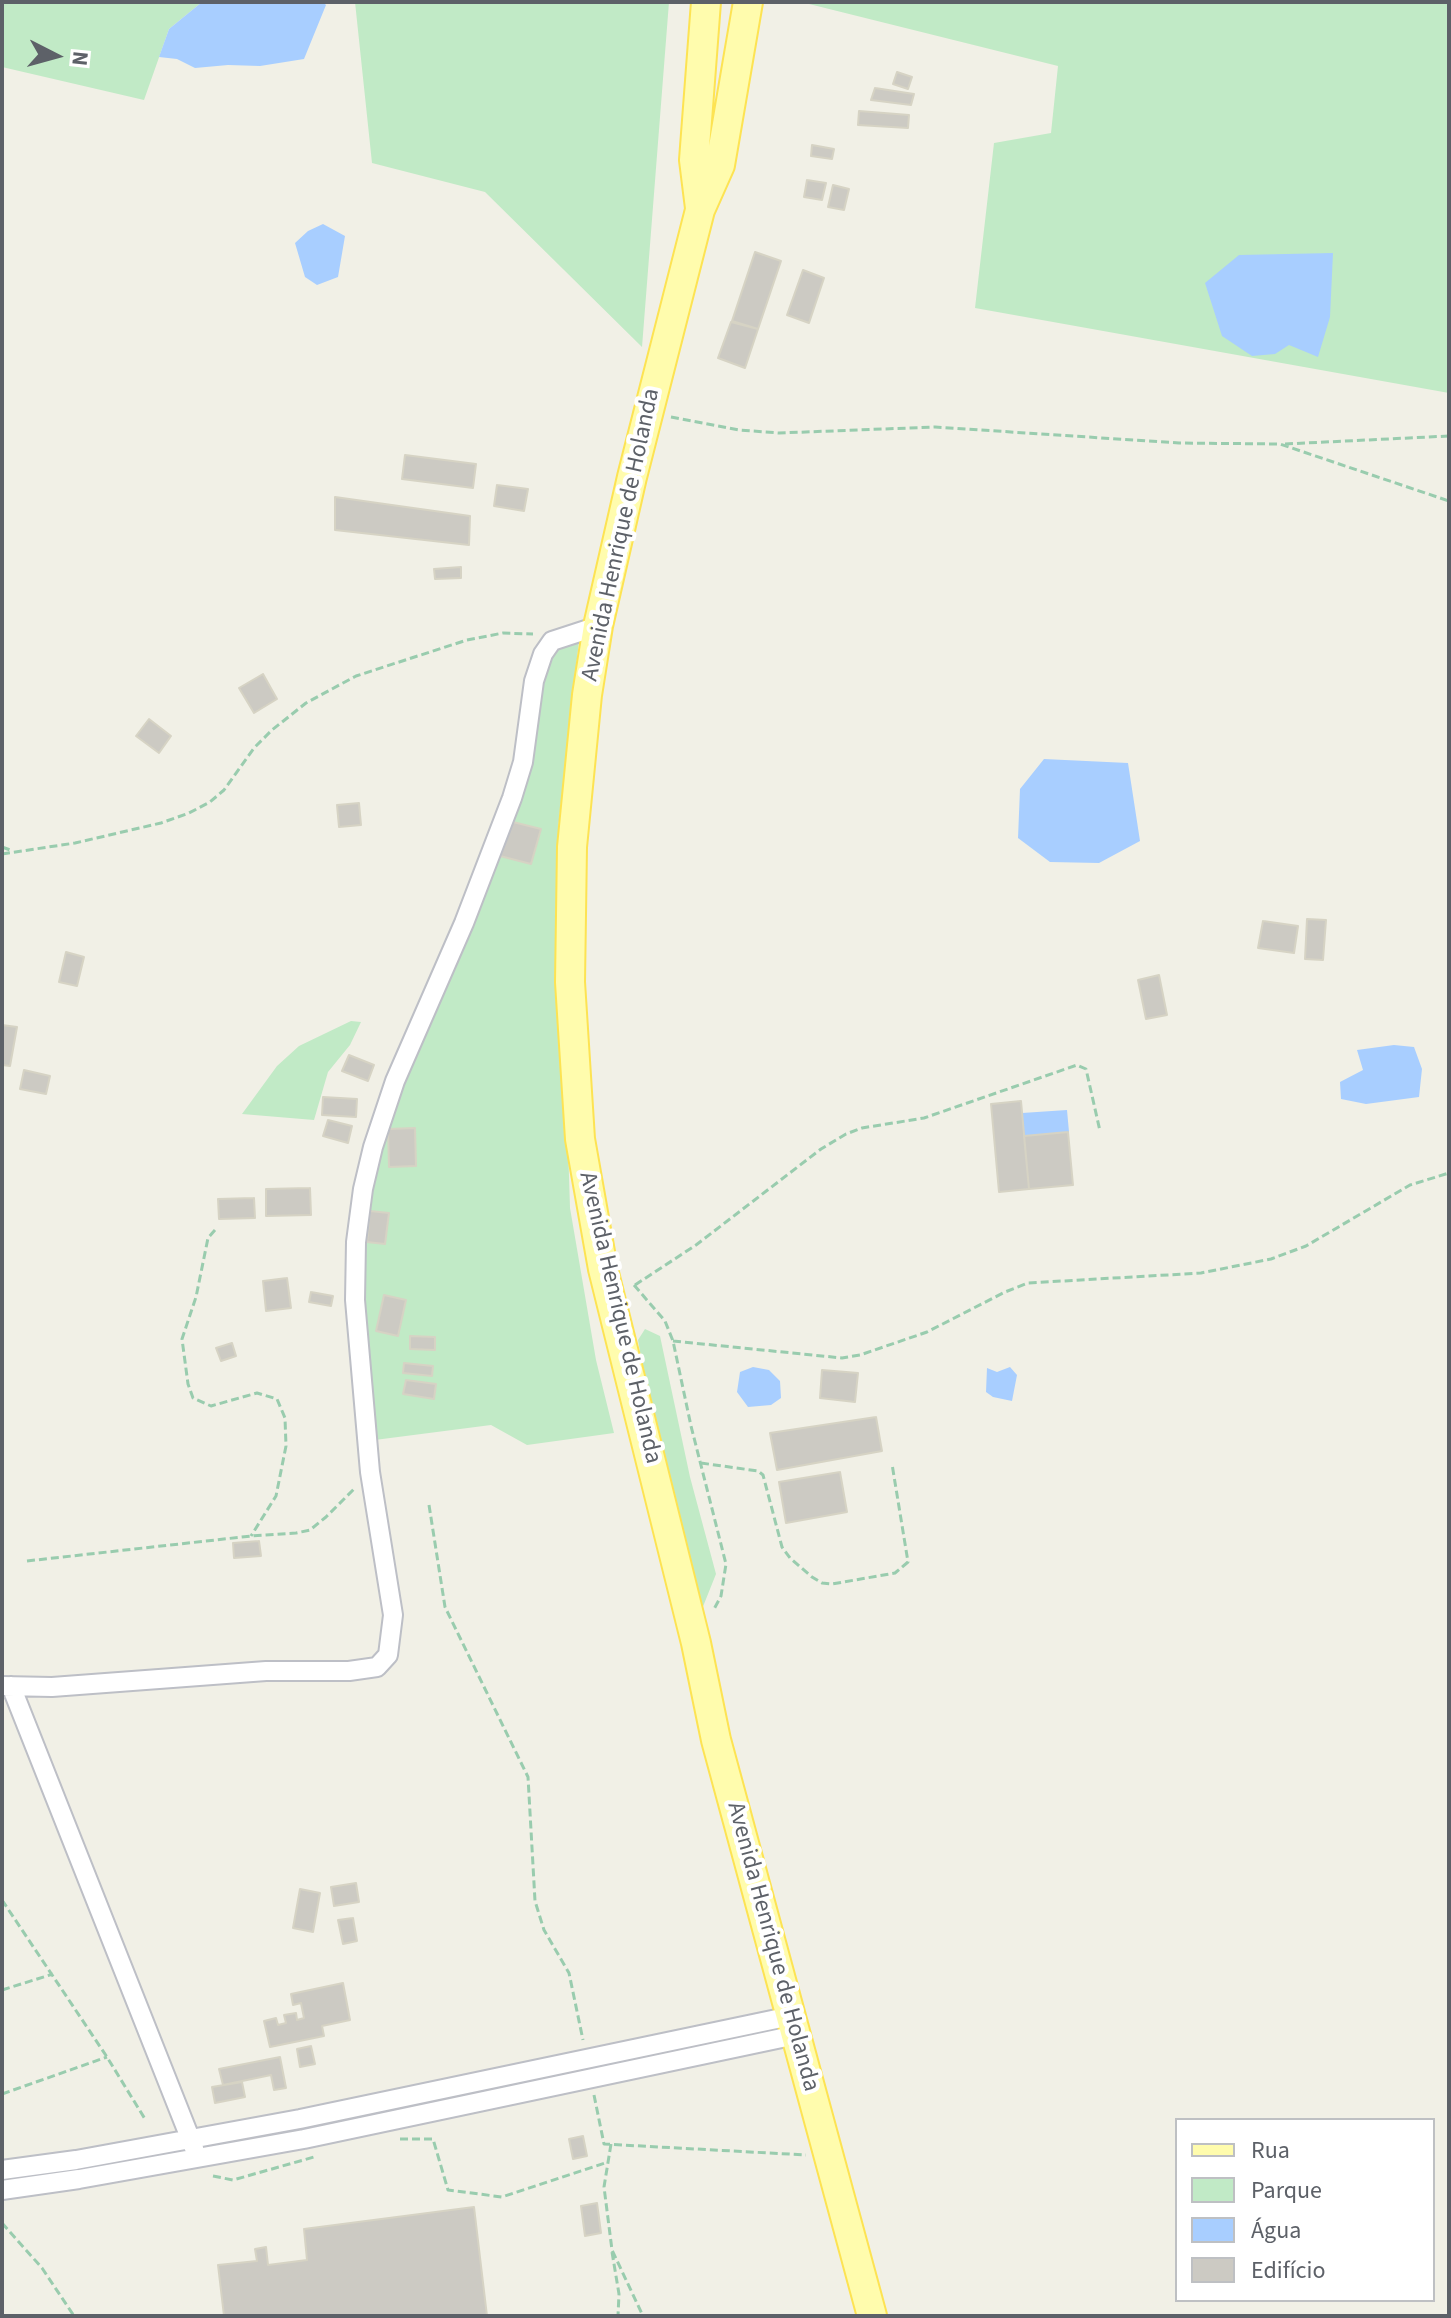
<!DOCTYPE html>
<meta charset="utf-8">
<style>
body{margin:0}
#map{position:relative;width:1451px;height:2318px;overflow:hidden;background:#f1f0e6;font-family:"Source Sans 3",sans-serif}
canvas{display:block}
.frame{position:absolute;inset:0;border:4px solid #5d6168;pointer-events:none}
.legend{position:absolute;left:1175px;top:2118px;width:260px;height:184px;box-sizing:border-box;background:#fff;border:2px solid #bec0c3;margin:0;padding:10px 14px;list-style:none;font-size:24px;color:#5d6168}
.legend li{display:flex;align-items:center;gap:16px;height:40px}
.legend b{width:40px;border:2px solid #bec0c3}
.north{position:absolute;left:16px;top:16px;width:80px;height:80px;-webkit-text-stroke:6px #fff;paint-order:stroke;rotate:96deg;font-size:22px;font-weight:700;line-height:32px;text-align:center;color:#5d6168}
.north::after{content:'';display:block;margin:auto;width:28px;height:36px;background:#5d6168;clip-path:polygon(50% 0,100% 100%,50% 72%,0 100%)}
</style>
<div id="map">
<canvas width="1451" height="2318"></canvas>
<div class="frame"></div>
<ul class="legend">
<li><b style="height:10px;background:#fffcad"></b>Rua</li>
<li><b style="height:22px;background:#c1eac6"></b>Parque</li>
<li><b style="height:22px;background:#a8ceff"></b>Água</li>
<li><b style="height:22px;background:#cccac3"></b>Edifício</li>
</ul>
<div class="north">N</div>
</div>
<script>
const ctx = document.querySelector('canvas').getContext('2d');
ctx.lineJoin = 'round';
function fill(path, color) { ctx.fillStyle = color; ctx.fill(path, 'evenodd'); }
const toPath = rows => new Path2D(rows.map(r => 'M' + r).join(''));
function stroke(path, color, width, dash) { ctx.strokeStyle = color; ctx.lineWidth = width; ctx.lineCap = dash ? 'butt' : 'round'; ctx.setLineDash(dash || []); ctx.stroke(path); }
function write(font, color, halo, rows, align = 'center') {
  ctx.font = font + ' "Source Sans 3",sans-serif'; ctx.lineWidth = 8; ctx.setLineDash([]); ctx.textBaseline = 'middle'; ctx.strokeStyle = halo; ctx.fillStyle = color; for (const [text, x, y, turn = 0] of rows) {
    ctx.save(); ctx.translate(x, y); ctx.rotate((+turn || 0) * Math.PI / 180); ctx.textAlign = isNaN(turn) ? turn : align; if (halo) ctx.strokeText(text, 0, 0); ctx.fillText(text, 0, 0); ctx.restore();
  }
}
const green = toPath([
 [2,2,202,2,169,29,144,100,2,67],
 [355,2,669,2,642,347,485,192,372,163],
 [801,2,1449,2,1449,393,975,308,994,143,1051,133,1058,66],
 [580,632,558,829,570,1208,596,1360,614,1433,527,1445,491,1425,367,1441,356,1269,363,1189,464,923,552,641],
 [351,1021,361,1022,350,1045,328,1072,314,1120,242,1114,277,1066,299,1046],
 [645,1329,660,1336,690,1477,716,1574,702,1609,683,1529,653,1428,638,1340]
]);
const water = toPath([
 [202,2,323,2,326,5,304,59,260,66,228,65,195,68,177,59,159,57,169,29],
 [323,224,345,236,338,277,317,285,305,277,295,243,308,231],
 [1333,253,1330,317,1318,357,1289,345,1275,354,1252,356,1222,336,1205,283,1239,255],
 [1044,759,1128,763,1140,841,1099,863,1050,862,1018,838,1020,789],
 [1394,1045,1414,1047,1422,1069,1419,1097,1366,1104,1341,1099,1340,1082,1363,1070,1357,1050],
 [1067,1110,1069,1132,1024,1136,1022,1113],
 [753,1367,769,1370,780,1381,781,1398,771,1405,748,1407,737,1392,740,1372],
 [1010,1367,1017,1375,1012,1401,993,1397,986,1392,987,1368,997,1372]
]);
const building = toPath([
 [897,72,912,77,908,89,893,84,897,72],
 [875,88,914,94,911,105,871,100,875,88],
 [859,111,909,115,908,128,858,125,859,111],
 [812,145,834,149,832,159,811,156,812,145],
 [807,180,826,183,822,200,804,197,807,180],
 [833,185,849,189,844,210,828,207,833,185],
 [755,252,781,261,758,329,732,321,755,252],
 [803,270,824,278,809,323,787,315,803,270],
 [731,322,758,329,745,368,718,358,731,322],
 [405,455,476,464,473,488,402,479,405,455],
 [497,485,528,489,524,511,494,506,497,485],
 [335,497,470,516,469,545,335,530,335,497],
 [461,567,461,578,435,579,434,569,461,567],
 [263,674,277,699,254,713,239,688,263,674],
 [149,719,171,736,159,753,136,736,149,719],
 [359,803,361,825,339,827,337,805,359,803],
 [509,821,541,829,531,864,500,856,509,821],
 [1307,919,1326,920,1323,960,1305,959,1307,919],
 [1263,921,1298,926,1294,953,1258,948,1263,921],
 [66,952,84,957,77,986,59,982,66,952],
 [1159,975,1167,1015,1146,1019,1138,980,1159,975],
 [2,1025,17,1027,10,1066,2,1065,2,1025],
 [349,1055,374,1065,368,1081,342,1071,349,1055],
 [24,1070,50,1076,46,1094,20,1089,24,1070],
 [323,1097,357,1099,356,1117,322,1115,323,1097],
 [1021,1101,1029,1189,999,1192,991,1104,1021,1101],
 [328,1120,352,1126,348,1143,323,1136,328,1120],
 [415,1128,416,1166,389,1167,388,1129,415,1128],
 [1068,1132,1073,1185,1029,1189,1024,1136,1068,1132],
 [310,1188,311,1215,266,1216,266,1189,310,1188],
 [254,1198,255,1218,219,1219,218,1199,254,1198],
 [370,1211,389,1213,385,1244,367,1242,370,1211],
 [287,1278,291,1308,266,1311,263,1281,287,1278],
 [311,1292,333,1296,331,1306,309,1302,311,1292],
 [384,1295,406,1300,398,1336,376,1331,384,1295],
 [410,1336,435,1337,435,1350,410,1349,410,1336],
 [232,1343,236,1356,221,1361,216,1348,232,1343],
 [404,1363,433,1366,432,1376,403,1373,404,1363],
 [822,1370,858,1373,855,1402,820,1398,822,1370],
 [406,1380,436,1384,434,1399,403,1394,406,1380],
 [876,1417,882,1451,777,1470,770,1433,876,1417],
 [840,1472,847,1512,786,1523,779,1482,840,1472],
 [259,1541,261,1556,234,1558,233,1543,259,1541],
 [356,1883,359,1902,334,1906,331,1887,356,1883],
 [300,1889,320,1893,313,1932,293,1928,300,1889],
 [353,1918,357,1941,343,1944,338,1920,353,1918],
 [343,1983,350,2020,322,2026,324,2036,270,2047,264,2021,276,2018,278,2025,286,2023,284,2015,296,2013,297,2020,304,2018,301,2003,293,2005,291,1994,343,1983],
 [311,2046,315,2064,300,2067,297,2049,311,2046],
 [280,2057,286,2088,274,2090,271,2075,223,2085,219,2069,280,2057],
 [242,2082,245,2097,215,2103,212,2087,242,2082],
 [583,2136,587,2156,573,2159,569,2139,583,2136],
 [597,2203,601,2233,585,2236,581,2206,597,2203],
 [474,2207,487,2316,224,2316,218,2265,257,2261,255,2249,266,2247,268,2265,307,2260,304,2229,474,2207]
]);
const path = toPath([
 [671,417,739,430,779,433,935,427,1179,443,1280,444,1449,501],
 [1285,444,1449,436],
 [2,847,13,851],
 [2,854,75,843,161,823,189,813,210,802,224,790,254,748,272,730,306,703,356,676,467,640,503,633,533,634],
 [215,1230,208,1238,196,1297,182,1339,188,1384,193,1398,211,1406,257,1393,277,1399,285,1418,286,1446,276,1496,251,1536],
 [634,1285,665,1321,673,1341,691,1426,726,1564,721,1596,713,1611],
 [635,1285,696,1245,821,1149,846,1134,862,1128,924,1118,1077,1065,1086,1069,1100,1131],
 [673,1341,842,1358,860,1355,927,1332,1005,1292,1028,1283,1201,1273,1271,1259,1306,1246,1410,1185,1449,1173],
 [701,1463,758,1471,763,1475,782,1547,790,1558,812,1577,822,1583,832,1584,895,1573,908,1562,892,1464],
 [429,1505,445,1607,528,1777,535,1901,544,1930,569,1973,583,2040],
 [27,1561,251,1536,296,1533,310,1530,326,1517,354,1489],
 [2,1900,107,2057,145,2119],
 [2,1990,53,1974],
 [2,2094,107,2057],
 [594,2095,604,2144,806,2155],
 [400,2139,433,2139,448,2190,502,2197,608,2162],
 [611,2144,604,2187,612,2250,643,2316],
 [213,2176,233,2180,314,2157],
 [2,2223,42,2268,74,2316],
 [612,2252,619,2294,618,2316]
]);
const street = toPath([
 [2,1686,52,1687,266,1671,349,1671,377,1667,388,1655,393,1615,370,1472,355,1300,356,1242,363,1189,373,1147,395,1081,464,923,512,798,523,762,534,681,543,654,552,641,598,626],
 [11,1686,194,2148],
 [2,2170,76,2160,300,2119,791,2016],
 [2,2190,79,2179,304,2139,796,2035]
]);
const primary = toPath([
 [748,2,720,165,700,210,632,477,598,626,587,695,572,847,570,982,580,1139,603,1269,696,1643,716,1740,872,2316],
 [700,208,694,160,706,2]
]);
const streetNames = [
 ["Avenida Henrique de Holanda",622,535,-78],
 ["Avenida Henrique de Holanda",619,1318,77],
 ["Avenida Henrique de Holanda",772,1947,75]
];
fill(green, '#c1eac6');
fill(water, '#a8ceff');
fill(building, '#cccac3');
stroke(building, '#d6d3c4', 2);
stroke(street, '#bdbfc6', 22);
stroke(primary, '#fde353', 32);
stroke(path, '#99ccae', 3, [8, 4]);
stroke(street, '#fff', 18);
stroke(primary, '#fffcad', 28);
write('24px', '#5d6168', '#fff', streetNames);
</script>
